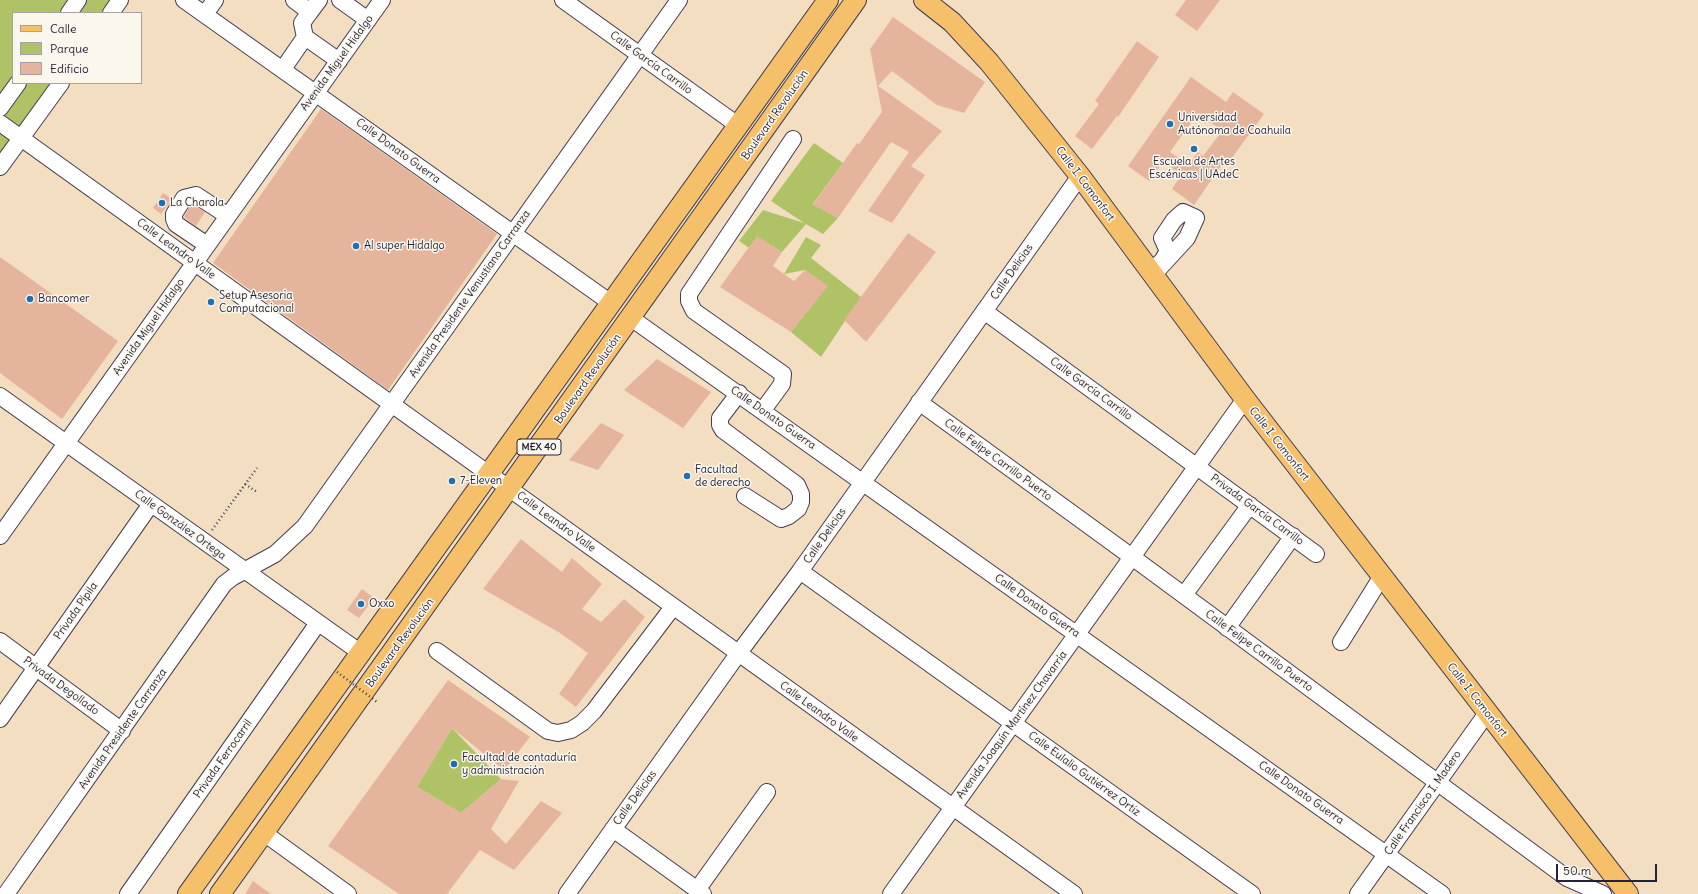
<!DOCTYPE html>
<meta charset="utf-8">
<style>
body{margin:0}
#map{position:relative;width:1698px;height:894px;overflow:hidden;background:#f4dec1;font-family:Delius,sans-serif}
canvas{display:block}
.legend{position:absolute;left:12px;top:12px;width:130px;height:72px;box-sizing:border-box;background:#fbf7ec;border:1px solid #a4a2a5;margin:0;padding:5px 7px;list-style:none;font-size:12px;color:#22223b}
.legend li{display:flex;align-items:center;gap:8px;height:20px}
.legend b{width:20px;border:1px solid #a4a2a5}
.scale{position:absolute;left:1556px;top:864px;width:101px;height:18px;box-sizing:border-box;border:2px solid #22223b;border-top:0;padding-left:5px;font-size:12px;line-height:14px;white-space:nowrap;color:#22223b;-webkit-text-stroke:3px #fbf7ec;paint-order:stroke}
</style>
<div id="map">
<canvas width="1698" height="894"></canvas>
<ul class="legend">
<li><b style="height:5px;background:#f6c06b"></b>Calle</li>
<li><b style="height:11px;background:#afc266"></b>Parque</li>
<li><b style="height:11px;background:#e5b49d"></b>Edificio</li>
</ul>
<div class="scale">50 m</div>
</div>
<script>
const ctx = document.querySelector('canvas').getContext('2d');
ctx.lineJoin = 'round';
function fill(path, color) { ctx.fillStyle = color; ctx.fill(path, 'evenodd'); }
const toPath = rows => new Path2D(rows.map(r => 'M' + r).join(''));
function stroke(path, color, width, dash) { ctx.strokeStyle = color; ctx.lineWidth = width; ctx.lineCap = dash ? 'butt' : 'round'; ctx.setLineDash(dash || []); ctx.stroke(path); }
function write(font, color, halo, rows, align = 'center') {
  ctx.font = font + ' Delius,sans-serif'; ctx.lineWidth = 3; ctx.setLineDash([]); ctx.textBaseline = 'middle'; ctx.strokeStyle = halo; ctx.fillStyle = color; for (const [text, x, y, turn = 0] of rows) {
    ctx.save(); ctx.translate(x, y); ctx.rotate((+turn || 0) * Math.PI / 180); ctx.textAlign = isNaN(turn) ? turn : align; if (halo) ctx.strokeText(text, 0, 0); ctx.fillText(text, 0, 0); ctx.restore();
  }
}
const green = toPath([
 [0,0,110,0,112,2,103,13,13,13,13,83,53,83,0,158],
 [814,143,843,163,813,204,838,218,823,234,806,224,782,252,757,237,749,248,739,241,763,210,804,223,771,201],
 [806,237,821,245,811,258,861,297,821,357,791,332,827,286,805,270,784,274],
 [452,728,501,779,461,813,417,787]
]);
const building = toPath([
 [1186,0,1220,0,1197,31,1175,15],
 [893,17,985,82,964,113,937,105,892,71,878,86,942,131,911,166,925,175,892,223,868,211,909,152,891,142,838,218,813,205,857,143,859,144,882,112,870,49],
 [1137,41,1159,57,1118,117,1117,116,1092,149,1075,136,1099,104,1095,101],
 [1191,77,1226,102,1233,92,1264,114,1226,166,1223,163,1194,205,1172,189,1180,177,1165,159,1149,181,1128,166],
 [1198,113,1222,131,1203,156,1198,152,1189,165,1170,152],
 [321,109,497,234,388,390,213,263],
 [163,193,172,199,161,214,153,208],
 [194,205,205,212,196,226,184,217,190,206],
 [908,233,936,252,866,342,844,320],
 [757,236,782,252,773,266,784,274,794,281,805,270,828,286,791,332,720,287],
 [0,257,118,341,62,419,0,373],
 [657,359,711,392,683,428,624,390],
 [601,423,624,435,598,470,569,460],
 [521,539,562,572,572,558,602,584,582,609,601,622,624,599,645,617,576,707,559,694,588,653,560,633,483,589],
 [362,589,374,598,359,618,347,610],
 [448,680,530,737,504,770,452,728,417,787,461,813,501,779,519,781,491,829,506,844,541,801,562,813,514,870,480,850,447,894,399,894,328,846],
 [253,881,271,894,245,894]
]);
const path = toPath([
 [245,484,257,492],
 [212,530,257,468]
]);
const minor = toPath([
 [184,0,611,303],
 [294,0,310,12,319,0],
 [340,0,368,20],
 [563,0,739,126],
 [69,13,78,0],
 [111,13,120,0],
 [205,14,215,0],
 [305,37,302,23,310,12],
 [283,69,305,37,339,61],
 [0,108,18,83],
 [0,123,1074,894],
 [0,167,61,83],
 [207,245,176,224,174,219,174,214,184,198,196,195,228,216],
 [1150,272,1162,261,1168,251,1162,238,1174,220,1183,212,1196,218,1187,238,1153,275],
 [984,311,1316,554],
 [631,318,1442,894],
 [739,393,720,418,720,425,723,430,797,485,801,494,801,502,798,509,789,516,781,519,745,496],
 [0,396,361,653],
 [919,402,1132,557,1567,878,1603,894],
 [763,410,782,384,783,374,694,311,689,301,689,294,793,139],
 [0,536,382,0],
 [800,571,1252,894],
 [1184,595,1250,505],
 [1227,628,1293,536],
 [0,641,122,731],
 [1341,642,1382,576],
 [437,651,548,731,558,733,571,730,582,723,594,711,673,607],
 [0,719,151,504],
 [613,829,703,894],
 [264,833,348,894],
 [697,890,767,792],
 [6,894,224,584,233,577,275,554,305,526,679,0],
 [128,894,318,623],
 [567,894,738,654,800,571,1080,176],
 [891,894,1245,399],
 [1358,894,1487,713]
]);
const major = toPath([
 [924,0,952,22,989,62,1080,176,1245,399,1628,894],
 [188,894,828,0],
 [220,894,856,0]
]);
const pathBridge = toPath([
 [337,672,377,702]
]);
const markers = [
 [1170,124,4,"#1f6fb2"],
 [1194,149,4,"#1f6fb2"],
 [162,203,4,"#1f6fb2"],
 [356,246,4,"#1f6fb2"],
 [30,299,4,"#1f6fb2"],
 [211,302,4,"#1f6fb2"],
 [687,476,4,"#1f6fb2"],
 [452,481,4,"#1f6fb2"],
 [361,604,4,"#1f6fb2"],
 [454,764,4,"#1f6fb2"]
];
const shields = [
 [539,447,44]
];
const shieldNames = [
 ["MEX 40",539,447]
];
const streetNames = [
 ["Avenida Miguel Hidalgo",337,63,-54],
 ["Calle García Carrillo",651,63,36],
 ["Boulevard Revolución",775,115,-55],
 ["Calle Donato Guerra",398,151,36],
 ["Calle I. Comonfort",1085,184,53],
 ["Calle Leandro Valle",176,249,36],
 ["Calle Delicias",1012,272,-55],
 ["Avenida Presidente Venustiano Carranza",470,294,-55],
 ["Avenida Miguel Hidalgo",149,327,-55],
 ["Boulevard Revolución",588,379,-55],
 ["Calle García Carrillo",1091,389,36],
 ["Calle Donato Guerra",773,418,35],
 ["Calle I. Comonfort",1279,444,52],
 ["Calle Felipe Carrillo Puerto",998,460,36],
 ["Privada García Carrillo",1257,510,36],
 ["Calle Leandro Valle",556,522,36],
 ["Calle González Ortega",180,525,36],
 ["Calle Delicias",825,536,-55],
 ["Calle Donato Guerra",1037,606,35],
 ["Privada Pípila",76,611,-55],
 ["Boulevard Revolución",400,643,-54],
 ["Calle Felipe Carrillo Puerto",1259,651,36],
 ["Privada Degollado",61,686,36],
 ["Calle I. Comonfort",1477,700,52],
 ["Calle Leandro Valle",819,712,36],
 ["Avenida Joaquín Martínez Chavarría",1012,725,-54],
 ["Avenida Presidente Carranza",123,729,-55],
 ["Privada Ferrocarril",223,759,-55],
 ["Calle Eulalio Gutiérrez Ortiz",1084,774,36],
 ["Calle Donato Guerra",1301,793,35],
 ["Calle Delicias",635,798,-54],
 ["Calle Francisco I. Madero",1423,803,-55]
];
const poiNames = [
 ["Universidad",1178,118],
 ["Autónoma de Coahuila",1178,131],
 ["Escuela de Artes",1194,162,"center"],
 ["Escénicas | UAdeC",1194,175,"center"],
 ["La Charola",170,203],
 ["Al super Hidalgo",364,246],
 ["Setup Asesoria",219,296],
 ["Computacional",219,309],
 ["Bancomer",38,299],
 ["Facultad",695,470],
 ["de derecho",695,483],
 ["7-Eleven",460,481],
 ["Oxxo",369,604],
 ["Facultad de contaduría",462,758],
 ["y administración",462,771]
];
fill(green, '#afc266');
fill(building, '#e5b49d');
stroke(minor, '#423e4f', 18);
stroke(major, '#423e4f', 22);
stroke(path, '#423e4f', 2.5, [1, 3]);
stroke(minor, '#fff', 16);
stroke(major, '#f6c06b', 20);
stroke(pathBridge, '#423e4f', 2.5, [1, 3]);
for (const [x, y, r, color] of markers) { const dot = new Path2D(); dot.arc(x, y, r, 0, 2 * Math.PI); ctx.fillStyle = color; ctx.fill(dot); stroke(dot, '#fbf7ec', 1.5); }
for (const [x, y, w] of shields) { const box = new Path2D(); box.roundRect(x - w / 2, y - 8, w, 16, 3); ctx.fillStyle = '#fbf7ec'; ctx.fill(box); stroke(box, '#22223b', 1); }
write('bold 10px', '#22223b', null, shieldNames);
write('11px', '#22223b', '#fbf7ec', streetNames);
write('11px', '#22223b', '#fbf7ec', poiNames, 'left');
</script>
